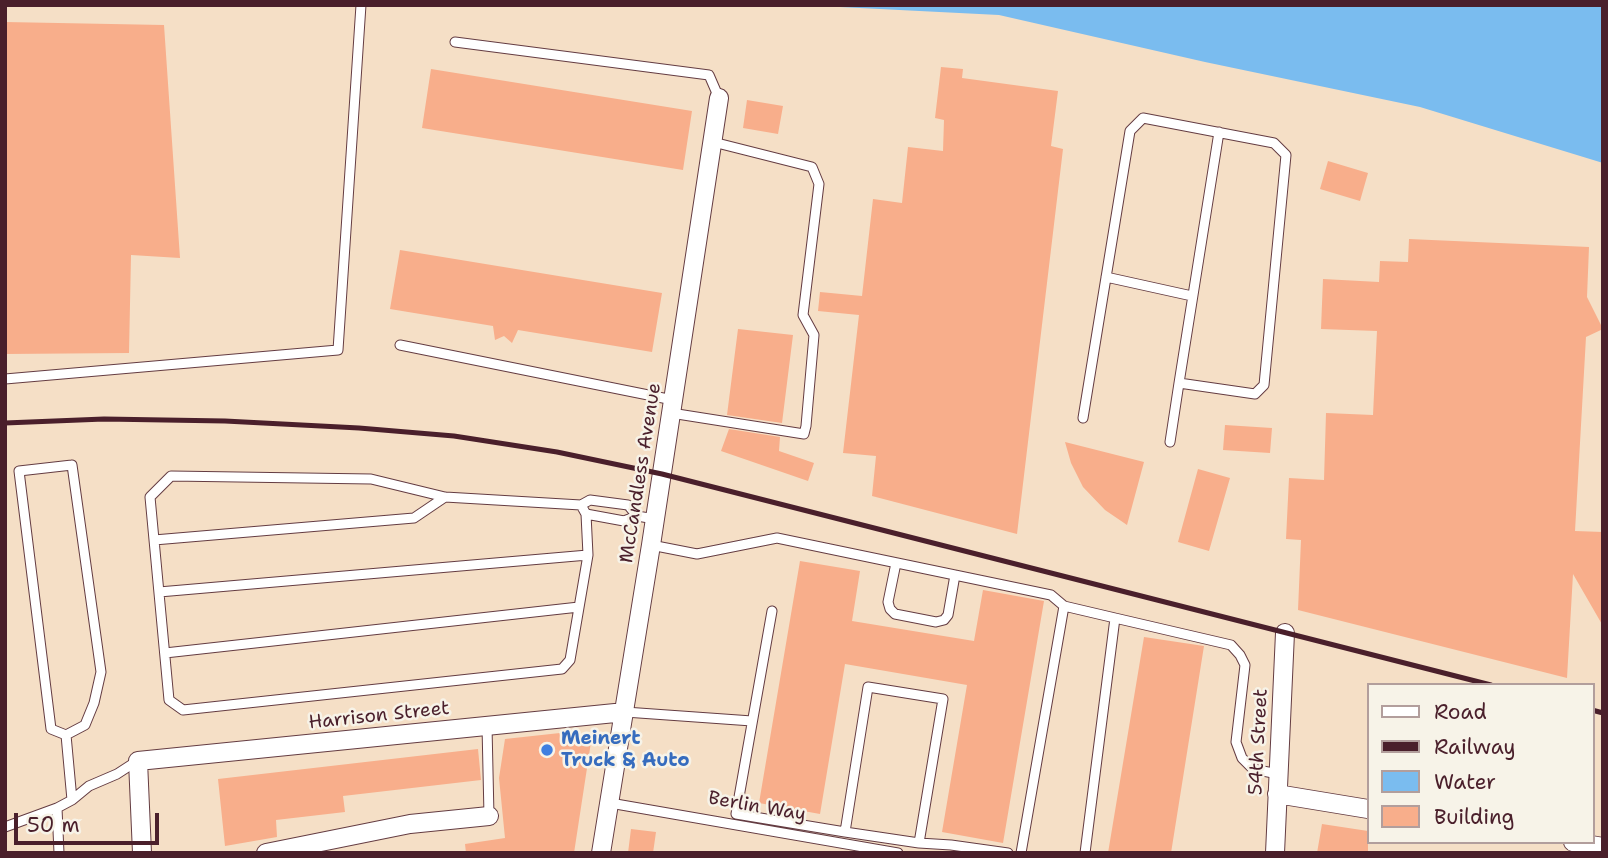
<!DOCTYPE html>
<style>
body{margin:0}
#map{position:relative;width:1608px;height:858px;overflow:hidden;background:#f5dfc6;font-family:"Shantell Sans",sans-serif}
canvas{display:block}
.frame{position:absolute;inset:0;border:7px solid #4a1f2b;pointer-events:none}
.legend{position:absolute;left:1367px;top:683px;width:228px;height:161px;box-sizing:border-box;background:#f7f3e8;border:2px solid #b29e9c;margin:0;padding:9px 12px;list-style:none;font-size:21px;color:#4a1f2b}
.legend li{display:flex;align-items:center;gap:14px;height:35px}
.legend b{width:35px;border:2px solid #b29e9c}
.scale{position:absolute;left:14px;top:813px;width:145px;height:32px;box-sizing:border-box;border:4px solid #4a1f2b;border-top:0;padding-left:9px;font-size:21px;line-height:24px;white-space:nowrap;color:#4a1f2b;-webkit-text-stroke:5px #f7f3e8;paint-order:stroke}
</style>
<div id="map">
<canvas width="1608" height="858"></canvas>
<div class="frame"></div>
<ul class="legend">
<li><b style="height:9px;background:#fff"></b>Road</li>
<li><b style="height:9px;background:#4a1f2b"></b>Railway</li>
<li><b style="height:19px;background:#7abcef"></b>Water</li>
<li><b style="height:19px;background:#f8ae8b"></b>Building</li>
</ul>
<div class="scale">50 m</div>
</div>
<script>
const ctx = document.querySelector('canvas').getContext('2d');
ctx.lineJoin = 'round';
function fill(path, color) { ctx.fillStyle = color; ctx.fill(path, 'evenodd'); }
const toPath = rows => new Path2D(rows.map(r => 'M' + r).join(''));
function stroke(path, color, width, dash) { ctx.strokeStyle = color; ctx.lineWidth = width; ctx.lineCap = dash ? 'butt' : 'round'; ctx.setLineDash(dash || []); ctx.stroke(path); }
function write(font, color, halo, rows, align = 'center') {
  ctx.font = font + ' "Shantell Sans",sans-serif'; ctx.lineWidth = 5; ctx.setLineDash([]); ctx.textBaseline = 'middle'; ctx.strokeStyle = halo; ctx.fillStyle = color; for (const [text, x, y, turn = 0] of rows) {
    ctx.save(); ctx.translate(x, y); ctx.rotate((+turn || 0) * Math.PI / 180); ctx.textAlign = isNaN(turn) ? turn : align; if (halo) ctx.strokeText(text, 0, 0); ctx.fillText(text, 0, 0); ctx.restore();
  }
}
const water = toPath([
 [800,5,1603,5,1603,163,1420,107,1205,62,999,15]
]);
const building = toPath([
 [5,22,164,25,180,258,131,255,129,353,5,354],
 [941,67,963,69,962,78,1058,91,1051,146,1063,149,1017,534,872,496,876,456,843,453,859,315,818,311,820,292,862,296,873,199,902,203,908,147,943,151,944,120,935,118],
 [431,69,692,111,683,170,422,128],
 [747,100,783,106,778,134,743,128],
 [1328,161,1368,173,1360,201,1320,189],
 [1409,239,1589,247,1587,297,1603,329,1586,337,1575,531,1603,532,1603,626,1573,574,1567,678,1298,610,1301,540,1286,539,1289,478,1324,480,1326,413,1373,415,1377,331,1321,329,1323,279,1379,282,1380,261,1408,262],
 [400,250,662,293,652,352,518,330,512,343,504,336,495,340,493,326,390,309],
 [738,329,793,335,782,423,727,415],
 [1225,425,1272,428,1270,453,1223,450],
 [729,429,780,437,779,451,814,463,808,481,721,451],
 [1065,442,1144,462,1127,525,1105,510,1083,487,1071,463],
 [1198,469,1230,478,1209,551,1178,542],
 [800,561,860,571,852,621,974,641,983,590,1044,601,1003,843,942,832,967,685,845,664,820,814,759,803],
 [1144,637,1204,646,1171,853,1108,853],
 [569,732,569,744,591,742,574,853,466,853,465,844,505,838,499,778,505,739],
 [478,749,481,780,343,796,345,812,276,820,277,837,225,846,218,779],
 [1322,824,1368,831,1368,853,1317,853],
 [631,829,656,832,653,853,628,853]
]);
const service = toPath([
 [455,42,709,75,719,98],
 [1106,277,1192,296],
 [400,345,673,400],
 [5,379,338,350,361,5],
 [1179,383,1219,132],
 [671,413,804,434,806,426,814,335,803,315,819,184,812,167,713,142],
 [1083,418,1130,131,1143,118,1274,143,1286,155,1264,385,1255,394,1179,383,1170,442],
 [72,465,101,672,94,703,85,725,66,735,51,729,19,471,72,465],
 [581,505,445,497,371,479,171,476,150,497,169,700,183,710,562,669,570,660,588,555,586,514],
 [637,516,628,505,590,500,581,505,586,514,624,521,637,516,655,519],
 [154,540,414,518,445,497],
 [651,545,697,554,777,538,1051,595,1064,606],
 [896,563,888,602,890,609,895,614,936,622,944,620,948,615,955,575],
 [159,592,588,555],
 [772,611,736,814,845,832],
 [1115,618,1231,645,1240,655,1245,665,1236,742,1242,758,1253,769,1278,774],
 [165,653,579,607],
 [868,687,943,699,919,843,845,832,868,687],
 [625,712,752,721],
 [487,726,489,816],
 [66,735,72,800],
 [610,803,898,853],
 [57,808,59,853],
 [5,827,57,808,72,800,89,786,117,774,137,761],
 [919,843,951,845,1008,853],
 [1021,853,1064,606,1115,618,1085,853]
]);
const minor = toPath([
 [1277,794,1368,809],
 [1573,842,1603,847],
 [142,853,138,761,625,712],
 [266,853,410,824,489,816],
 [601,853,651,545,719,98],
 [1275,853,1285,633]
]);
const rail = toPath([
 [5,423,104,419,225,421,359,428,454,436,557,452,662,474,1491,685],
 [1592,710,1603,713]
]);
const markers = [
 [547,750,7,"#3f7fe0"]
];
const streetNames = [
 ["McCandless Avenue",641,473,-81],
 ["Harrison Street",379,716,-6],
 ["54th Street",1259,742,-87],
 ["Berlin Way",757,807,10]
];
const shopNames = [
 ["Meinert",561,739],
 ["Truck & Auto",561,761]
];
fill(water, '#7abcef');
fill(building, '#f8ae8b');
stroke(service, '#643c42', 11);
stroke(minor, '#643c42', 20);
stroke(service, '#fff', 9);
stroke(minor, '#fff', 18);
stroke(rail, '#4a1f2b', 5);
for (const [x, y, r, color] of markers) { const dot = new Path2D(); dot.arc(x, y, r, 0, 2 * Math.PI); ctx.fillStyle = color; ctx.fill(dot); stroke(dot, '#f7f3e8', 2.5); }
write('19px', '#4a1f2b', '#f7f3e8', streetNames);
write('bold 19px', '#366cbe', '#f7f3e8', shopNames, 'left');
</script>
